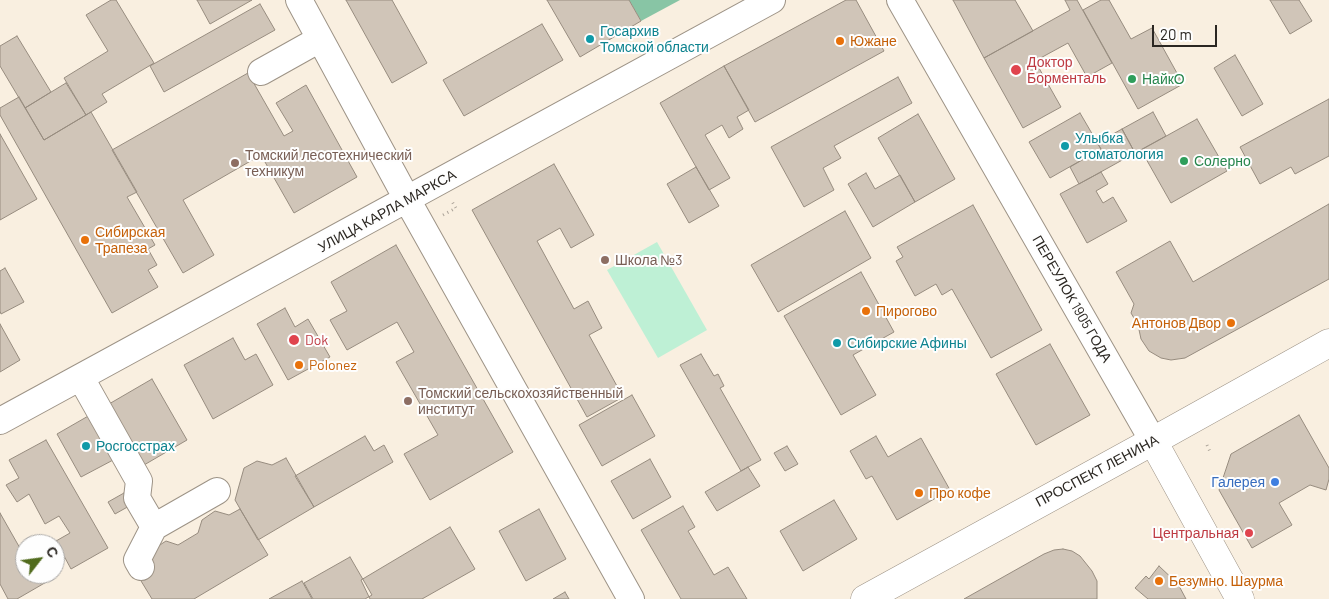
<!DOCTYPE html>
<meta charset="utf-8">
<style>
body{margin:0}
#map{position:relative;width:1329px;height:599px;overflow:hidden;background:#f9efe0;font-family:Barlow,sans-serif}
canvas{display:block}
.north{position:absolute;left:15px;top:534px;width:50px;height:50px;box-sizing:border-box;background:#fefefe;border:1px solid #aaa8a6;border-radius:50%;rotate:60deg;font-size:14px;font-weight:700;line-height:20px;text-align:center;color:#2b2722}
.north::after{content:'';display:block;margin:auto;width:18px;height:22px;background:#516b1d;clip-path:polygon(50% 0,100% 100%,50% 72%,0 100%)}
.scale{position:absolute;left:1152px;top:25px;width:65px;height:22px;box-sizing:border-box;border:2px solid #2b2722;border-top:0;padding-left:6px;font-size:15px;line-height:18px;white-space:nowrap;color:#2b2722;-webkit-text-stroke:4px #fefefe;paint-order:stroke}
</style>
<div id="map">
<canvas width="1329" height="599"></canvas>
<div class="north">С</div>
<div class="scale">20 m</div>
</div>
<script>
const ctx = document.querySelector('canvas').getContext('2d');
ctx.lineJoin = 'round';
function fill(path, color) { ctx.fillStyle = color; ctx.fill(path, 'evenodd'); }
const toPath = rows => new Path2D(rows.map(r => 'M' + r).join(''));
function stroke(path, color, width, dash) { ctx.strokeStyle = color; ctx.lineWidth = width; ctx.lineCap = dash ? 'butt' : 'round'; ctx.setLineDash(dash || []); ctx.stroke(path); }
function write(font, color, halo, rows, align = 'center') {
  ctx.font = font + ' Barlow,sans-serif'; ctx.lineWidth = 4; ctx.setLineDash([]); ctx.textBaseline = 'middle'; ctx.strokeStyle = halo; ctx.fillStyle = color; for (const [text, x, y, turn = 0] of rows) {
    ctx.save(); ctx.translate(x, y); ctx.rotate((+turn || 0) * Math.PI / 180); ctx.textAlign = isNaN(turn) ? turn : align; if (halo) ctx.strokeText(text, 0, 0); ctx.fillText(text, 0, 0); ctx.restore();
  }
}
const green = toPath([
 [657,242,707,330,658,358,607,270]
]);
const forest = toPath([
 [629,0,680,0,641,21]
]);
const building = toPath([
 [111,0,116,0,154,63,102,94,107,102,86,115,64,78,108,51,86,15,111,0],
 [197,0,252,0,210,24,197,0],
 [346,0,392,0,427,63,392,83,346,0],
 [547,0,629,0,641,21,580,57,547,0],
 [846,0,856,0,884,51,755,122,724,66,846,0],
 [953,0,1015,0,1033,31,984,58,953,0],
 [1065,0,1077,0,1112,63,1087,77,1068,43,1035,61,1061,107,1023,128,984,58,1070,10,1065,0],
 [1101,0,1109,0,1131,39,1152,28,1183,84,1138,109,1083,10,1101,0],
 [1270,0,1299,0,1312,21,1290,34,1270,0],
 [260,4,275,30,164,92,150,66,260,4],
 [542,24,563,60,464,116,443,80,542,24],
 [17,36,51,92,25,108,0,66,0,46,17,36],
 [1235,55,1263,104,1242,116,1214,68,1235,55],
 [724,66,749,110,737,117,743,129,729,138,722,125,705,135,730,178,709,190,660,103,724,66],
 [248,73,284,136,293,131,276,103,306,85,357,177,294,213,261,155,183,200,214,255,183,273,112,150,248,73],
 [898,77,912,103,834,146,841,158,823,168,834,190,804,207,771,147,898,77],
 [66,83,86,115,44,140,25,108,66,83],
 [19,97,44,140,91,112,137,192,127,197,155,245,148,249,157,265,148,270,158,287,112,313,0,115,0,108,19,97],
 [1329,99,1329,156,1295,174,1291,167,1260,184,1240,147,1329,99],
 [1153,112,1166,136,1135,153,1122,129,1153,112],
 [1080,113,1101,149,1050,178,1029,142,1080,113],
 [918,114,955,179,915,202,878,138,918,114],
 [1197,119,1227,171,1171,203,1141,150,1197,119],
 [1122,129,1135,153,1079,184,1070,167,1101,149,1097,143,1122,129],
 [0,134,37,199,0,220,0,134],
 [554,164,594,235,571,248,560,228,537,241,574,309,588,301,602,328,589,335,623,397,587,417,472,210,554,164],
 [696,167,719,206,689,223,667,184,696,167],
 [1101,172,1108,184,1096,191,1103,203,1113,197,1127,221,1087,243,1060,194,1101,172],
 [866,173,875,189,900,175,915,202,873,227,848,184,866,173],
 [1329,204,1329,279,1185,358,1171,360,1161,358,1149,351,1141,339,1138,325,1131,313,1134,304,1116,272,1170,241,1193,282,1329,204],
 [973,205,1042,330,991,358,952,289,942,295,936,284,915,296,896,261,903,257,897,247,973,205],
 [845,211,871,258,778,312,751,265,845,211],
 [396,245,513,452,430,500,404,454,438,435,396,362,414,352,397,322,347,350,330,320,347,311,331,282,396,245],
 [5,268,24,302,1,314,0,311,0,271,5,268],
 [861,272,894,332,853,355,876,395,841,415,784,316,861,272],
 [285,308,295,327,308,319,330,357,288,380,257,324,285,308],
 [0,324,20,360,0,372,0,324],
 [233,338,245,360,256,354,273,385,213,419,184,365,233,338],
 [1050,344,1090,415,1036,445,996,374,1050,344],
 [701,354,714,376,718,374,724,386,720,388,761,460,741,471,680,365,701,354],
 [152,379,187,440,144,465,109,404,152,379],
 [632,395,655,436,602,466,579,425,632,395],
 [90,415,115,459,81,477,57,434,90,415],
 [1299,415,1329,468,1329,479,1326,490,1310,485,1279,503,1292,525,1252,548,1219,490,1231,454,1299,415],
 [365,436,374,451,384,445,393,462,314,507,295,476,365,436],
 [876,436,888,457,921,438,950,490,897,520,872,476,866,479,850,451,876,436],
 [46,440,108,548,71,569,56,541,70,533,59,516,45,524,29,494,17,502,6,485,19,478,9,460,46,440],
 [787,446,798,464,785,471,774,453,787,446],
 [286,458,314,507,258,540,235,500,244,468,257,461,272,465,286,458],
 [650,459,671,497,633,519,611,481,650,459],
 [748,467,760,486,717,511,705,492,748,467],
 [124,493,131,505,115,514,108,502,124,493],
 [834,500,857,539,803,571,780,531,834,500],
 [683,506,695,527,688,531,714,575,728,567,747,599,681,599,641,530,683,506],
 [240,509,268,555,194,599,152,599,135,571,149,552,166,541,178,545,198,533,202,520,215,511,229,515,240,509],
 [539,509,566,559,526,581,499,531,539,509],
 [0,513,25,557,25,574,53,574,55,577,17,599,8,599,0,584,0,513],
 [450,527,475,569,422,599,370,599,361,580,450,527],
 [1063,549,1072,551,1080,556,1092,571,1097,581,1097,599,964,599,1044,554,1054,550,1063,549],
 [350,557,372,595,365,599,313,599,304,583,350,557],
 [1159,566,1178,584,1186,599,1148,599,1135,588,1146,576,1149,579,1159,566],
 [302,581,312,599,269,599,302,581],
 [565,592,569,599,553,599,565,592]
]);
const path = toPath([
 [443,215,456,208,451,200],
 [1207,445,1211,454]
]);
const minor = toPath([
 [299,0,414,212,631,599],
 [900,0,1153,441],
 [261,72,320,39],
 [81,378,139,481,137,498,154,527,137,560,141,567],
 [0,421,772,0],
 [154,527,217,491]
]);
const major = toPath([
 [1153,441,1240,599],
 [865,599,1153,441,1329,343]
]);
const markers = [
 [590,39,5,"#0f9aa8"],
 [840,41,5,"#e8710a"],
 [1016,70,6,"#e0444e"],
 [1132,79,5,"#2e9e5b"],
 [1065,146,5,"#0f9aa8"],
 [1184,161,5,"#2e9e5b"],
 [235,163,5,"#8d6e63"],
 [85,240,5,"#e8710a"],
 [605,260,5,"#8d6e63"],
 [866,311,5,"#e8710a"],
 [1231,323,5,"#e8710a"],
 [294,340,6,"#e0444e"],
 [837,343,5,"#0f9aa8"],
 [299,365,5,"#e8710a"],
 [408,401,5,"#8d6e63"],
 [86,446,5,"#0f9aa8"],
 [1275,482,5,"#3f7fe0"],
 [919,493,5,"#e8710a"],
 [1249,533,5,"#e0444e"],
 [1159,581,5,"#e8710a"]
];
const cultureNames = [
 ["Госархив",600,31],
 ["Томской области",600,47],
 ["Улыбка",1075,138],
 ["стоматология",1075,154],
 ["Сибирские Афины",847,343],
 ["Росгосстрах",96,446]
];
const foodNames = [
 ["Южане",850,41],
 ["Сибирская",95,232],
 ["Трапеза",95,248],
 ["Пирогово",876,311],
 ["Антонов Двор",1221,323,"right"],
 ["Polonez",309,365],
 ["Про кофе",929,493],
 ["Безумно. Шаурма",1169,581]
];
const healthNames = [
 ["Доктор",1027,62],
 ["Борменталь",1027,78],
 ["Dok",305,340],
 ["Центральная",1239,533,"right"]
];
const leisureNames = [
 ["НайкО",1142,79],
 ["Солерно",1194,161]
];
const educationNames = [
 ["Томский лесотехнический",245,155],
 ["техникум",245,171],
 ["Школа №3",615,260],
 ["Томский сельскохозяйственный",418,393],
 ["институт",418,409]
];
const streetNames = [
 ["УЛИЦА КАРЛА МАРКСА",387,211,-29],
 ["ПЕРЕУЛОК 1905 ГОДА",1072,299,60],
 ["ПРОСПЕКТ ЛЕНИНА",1097,471,-28]
];
const shopNames = [
 ["Галерея",1265,482]
];
fill(green, '#bef0d5');
fill(forest, '#88c5a5');
fill(building, '#d0c5b8');
stroke(building, '#978c7f', 1);
stroke(minor, '#9d9386', 28);
stroke(major, '#9d9386', 29);
stroke(path, '#aba398', 3, [1, 4]);
stroke(minor, '#fff', 26);
stroke(major, '#fff', 28);
for (const [x, y, r, color] of markers) { const dot = new Path2D(); dot.arc(x, y, r, 0, 2 * Math.PI); ctx.fillStyle = color; ctx.fill(dot); stroke(dot, '#fefefe', 2); }
write('14px', '#0d838f', '#fefefe', cultureNames, 'left');
write('14px', '#c56008', '#fefefe', foodNames, 'left');
write('14px', '#be3a42', '#fefefe', healthNames, 'left');
write('14px', '#27864d', '#fefefe', leisureNames, 'left');
write('14px', '#785e54', '#fefefe', educationNames, 'left');
write('14px', '#2b2722', '#fefefe', streetNames);
write('14px', '#366cbe', '#fefefe', shopNames, 'right');
</script>
